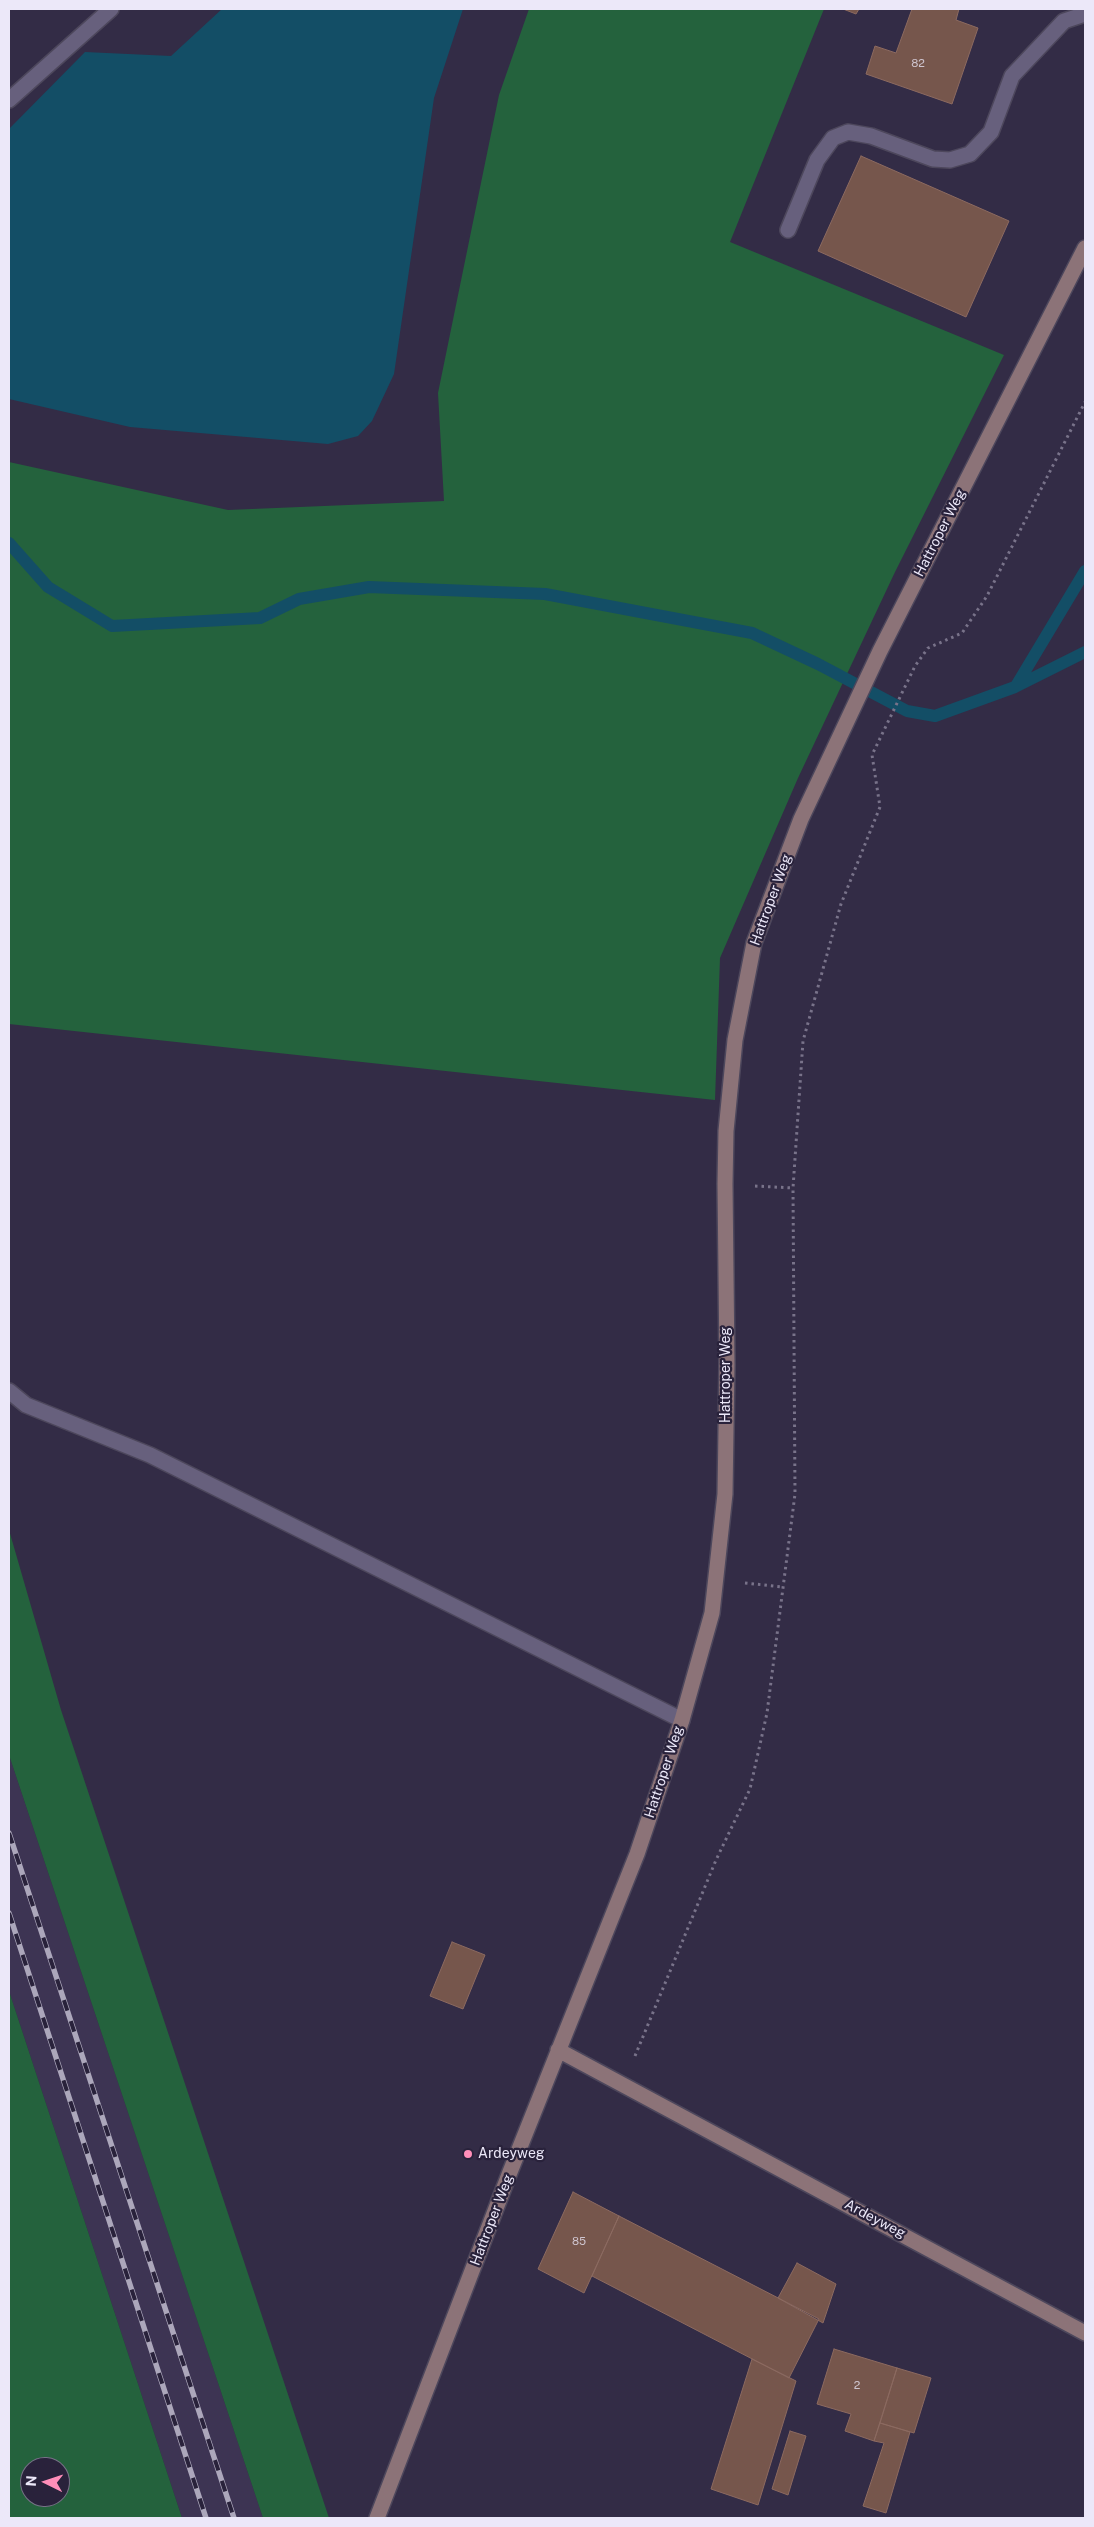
<!DOCTYPE html>
<style>
body{margin:0}
#map{position:relative;width:1094px;height:2527px;overflow:hidden;background:#332c46;font-family:"Public Sans",sans-serif}
canvas{display:block}
.frame{position:absolute;inset:0;border:10px solid #ece8f9;pointer-events:none}
.north{position:absolute;left:20px;top:2457px;width:50px;height:50px;box-sizing:border-box;background:#29223b;border:1px solid #777187;border-radius:50%;rotate:274deg;font-size:14px;font-weight:700;line-height:20px;text-align:center;color:#ece8f9}
.north::after{content:'';display:block;margin:auto;width:18px;height:22px;background:#ff8eb9;clip-path:polygon(50% 0,100% 100%,50% 72%,0 100%)}
</style>
<div id="map">
<canvas width="1094" height="2527"></canvas>
<div class="frame"></div>
<div class="north">N</div>
</div>
<script>
const ctx = document.querySelector('canvas').getContext('2d');
ctx.lineJoin = 'round';
function fill(path, color) { ctx.fillStyle = color; ctx.fill(path, 'evenodd'); }
const toPath = rows => new Path2D(rows.map(r => 'M' + r).join(''));
function stroke(path, color, width, dash) { ctx.strokeStyle = color; ctx.lineWidth = width; ctx.lineCap = dash ? 'butt' : 'round'; ctx.setLineDash(dash || []); ctx.stroke(path); }
function write(font, color, halo, rows, align = 'center') {
  ctx.font = font + ' "Public Sans",sans-serif'; ctx.lineWidth = 4.5; ctx.setLineDash([]); ctx.textBaseline = 'middle'; ctx.strokeStyle = halo; ctx.fillStyle = color; for (const [text, x, y, turn = 0] of rows) {
    ctx.save(); ctx.translate(x, y); ctx.rotate((+turn || 0) * Math.PI / 180); ctx.textAlign = isNaN(turn) ? turn : align; if (halo) ctx.strokeText(text, 0, 0); ctx.fillText(text, 0, 0); ctx.restore();
  }
}
const built = toPath([
 [9,1755,263,2518,182,2518,9,1991]
]);
const green = toPath([
 [529,9,824,9,730,242,1004,355,895,572,798,778,720,958,715,1100,9,1024,9,462,228,510,444,501,438,393,499,95],
 [9,1530,61,1710,329,2518,263,2518,9,1755],
 [9,1991,182,2518,9,2518],
 [30,2467,60,2467,60,2497,30,2497]
]);
const water = toPath([
 [222,9,463,9,434,98,394,374,372,421,358,436,328,444,130,427,9,399,9,129,85,52,171,56]
]);
const stream = toPath([
 [9,543,48,587,112,626,260,618,299,599,369,587,545,594,752,633,818,664,907,711,935,716,1015,687,1085,652],
 [1016,686,1085,571]
]);
const building = toPath([
 [843,9,859,9,856,14,843,9],
 [912,9,959,9,956,20,978,28,952,104,866,74,875,46,896,53,912,9],
 [861,156,1009,221,966,317,818,251,861,156],
 [452,1942,485,1955,463,2009,430,1996,452,1942],
 [573,2192,619,2216,584,2293,538,2269,573,2192],
 [619,2216,819,2319,789,2378,592,2276,619,2216],
 [797,2263,836,2284,823,2323,778,2298,797,2263],
 [834,2349,897,2368,874,2441,845,2431,851,2414,817,2404,834,2349],
 [752,2359,796,2381,758,2505,711,2489,752,2359],
 [897,2368,931,2378,914,2433,880,2423,897,2368],
 [880,2423,910,2432,886,2513,863,2506,884,2443,874,2441,880,2423],
 [790,2431,806,2436,788,2495,772,2489,790,2431]
]);
const path = toPath([
 [755,1186,793,1188],
 [745,1583,783,1587],
 [635,2056,716,1860,750,1789,767,1713,795,1494,793,1188,803,1041,841,904,880,807,872,755,915,666,928,648,962,633,987,596,1085,402]
]);
const lane = toPath([
 [9,100,111,9],
 [788,230,817,160,833,138,848,132,871,136,933,159,950,160,970,154,991,132,1012,76,1064,21,1085,14],
 [9,1391,26,1405,150,1455,682,1720]
]);
const secondary = toPath([
 [558,2050,1085,2333],
 [377,2518,510,2172,637,1854,682,1720,712,1613,725,1494,727,1365,725,1184,726,1131,735,1040,754,943,801,819,880,651,1085,248]
]);
const rail = toPath([
 [9,1833,234,2518],
 [9,1913,206,2518]
]);
const markers = [
 [468,2154,5,"#ff8eb9"]
];
const numberNames = [
 ["82",918,64],
 ["85",579,2242],
 ["2",857,2386]
];
const streetNames = [
 ["Hattroper Weg",940,533,-63],
 ["Hattroper Weg",771,900,-70],
 ["Hattroper Weg",726,1375,-90],
 ["Hattroper Weg",664,1772,-72],
 ["Ardeyweg",875,2219,28],
 ["Hattroper Weg",492,2220,-69]
];
const poiNames = [
 ["Ardeyweg",478,2154]
];
fill(built, '#3d3453');
fill(green, '#24623d');
fill(water, '#134e66');
stroke(stream, '#134e66', 12);
fill(building, '#76564c');
stroke(building, '#8c6a60', 1);
stroke(lane, '#4d475c', 18);
stroke(secondary, '#4d475c', 18);
stroke(path, '#79738a', 3, [2.5, 4]);
stroke(lane, '#67607d', 15);
stroke(secondary, '#8c7378', 15);
stroke(rail, '#aca7bb', 5.5);
stroke(rail, '#29223b', 4, [11]);
for (const [x, y, r, color] of markers) { const dot = new Path2D(); dot.arc(x, y, r, 0, 2 * Math.PI); ctx.fillStyle = color; ctx.fill(dot); stroke(dot, '#29223b', 2); }
write('11px', '#cec4ce', null, numberNames);
write('14px', '#ece8f9', '#29223b', streetNames);
write('14px', '#ece8f9', '#29223b', poiNames, 'left');
</script>
